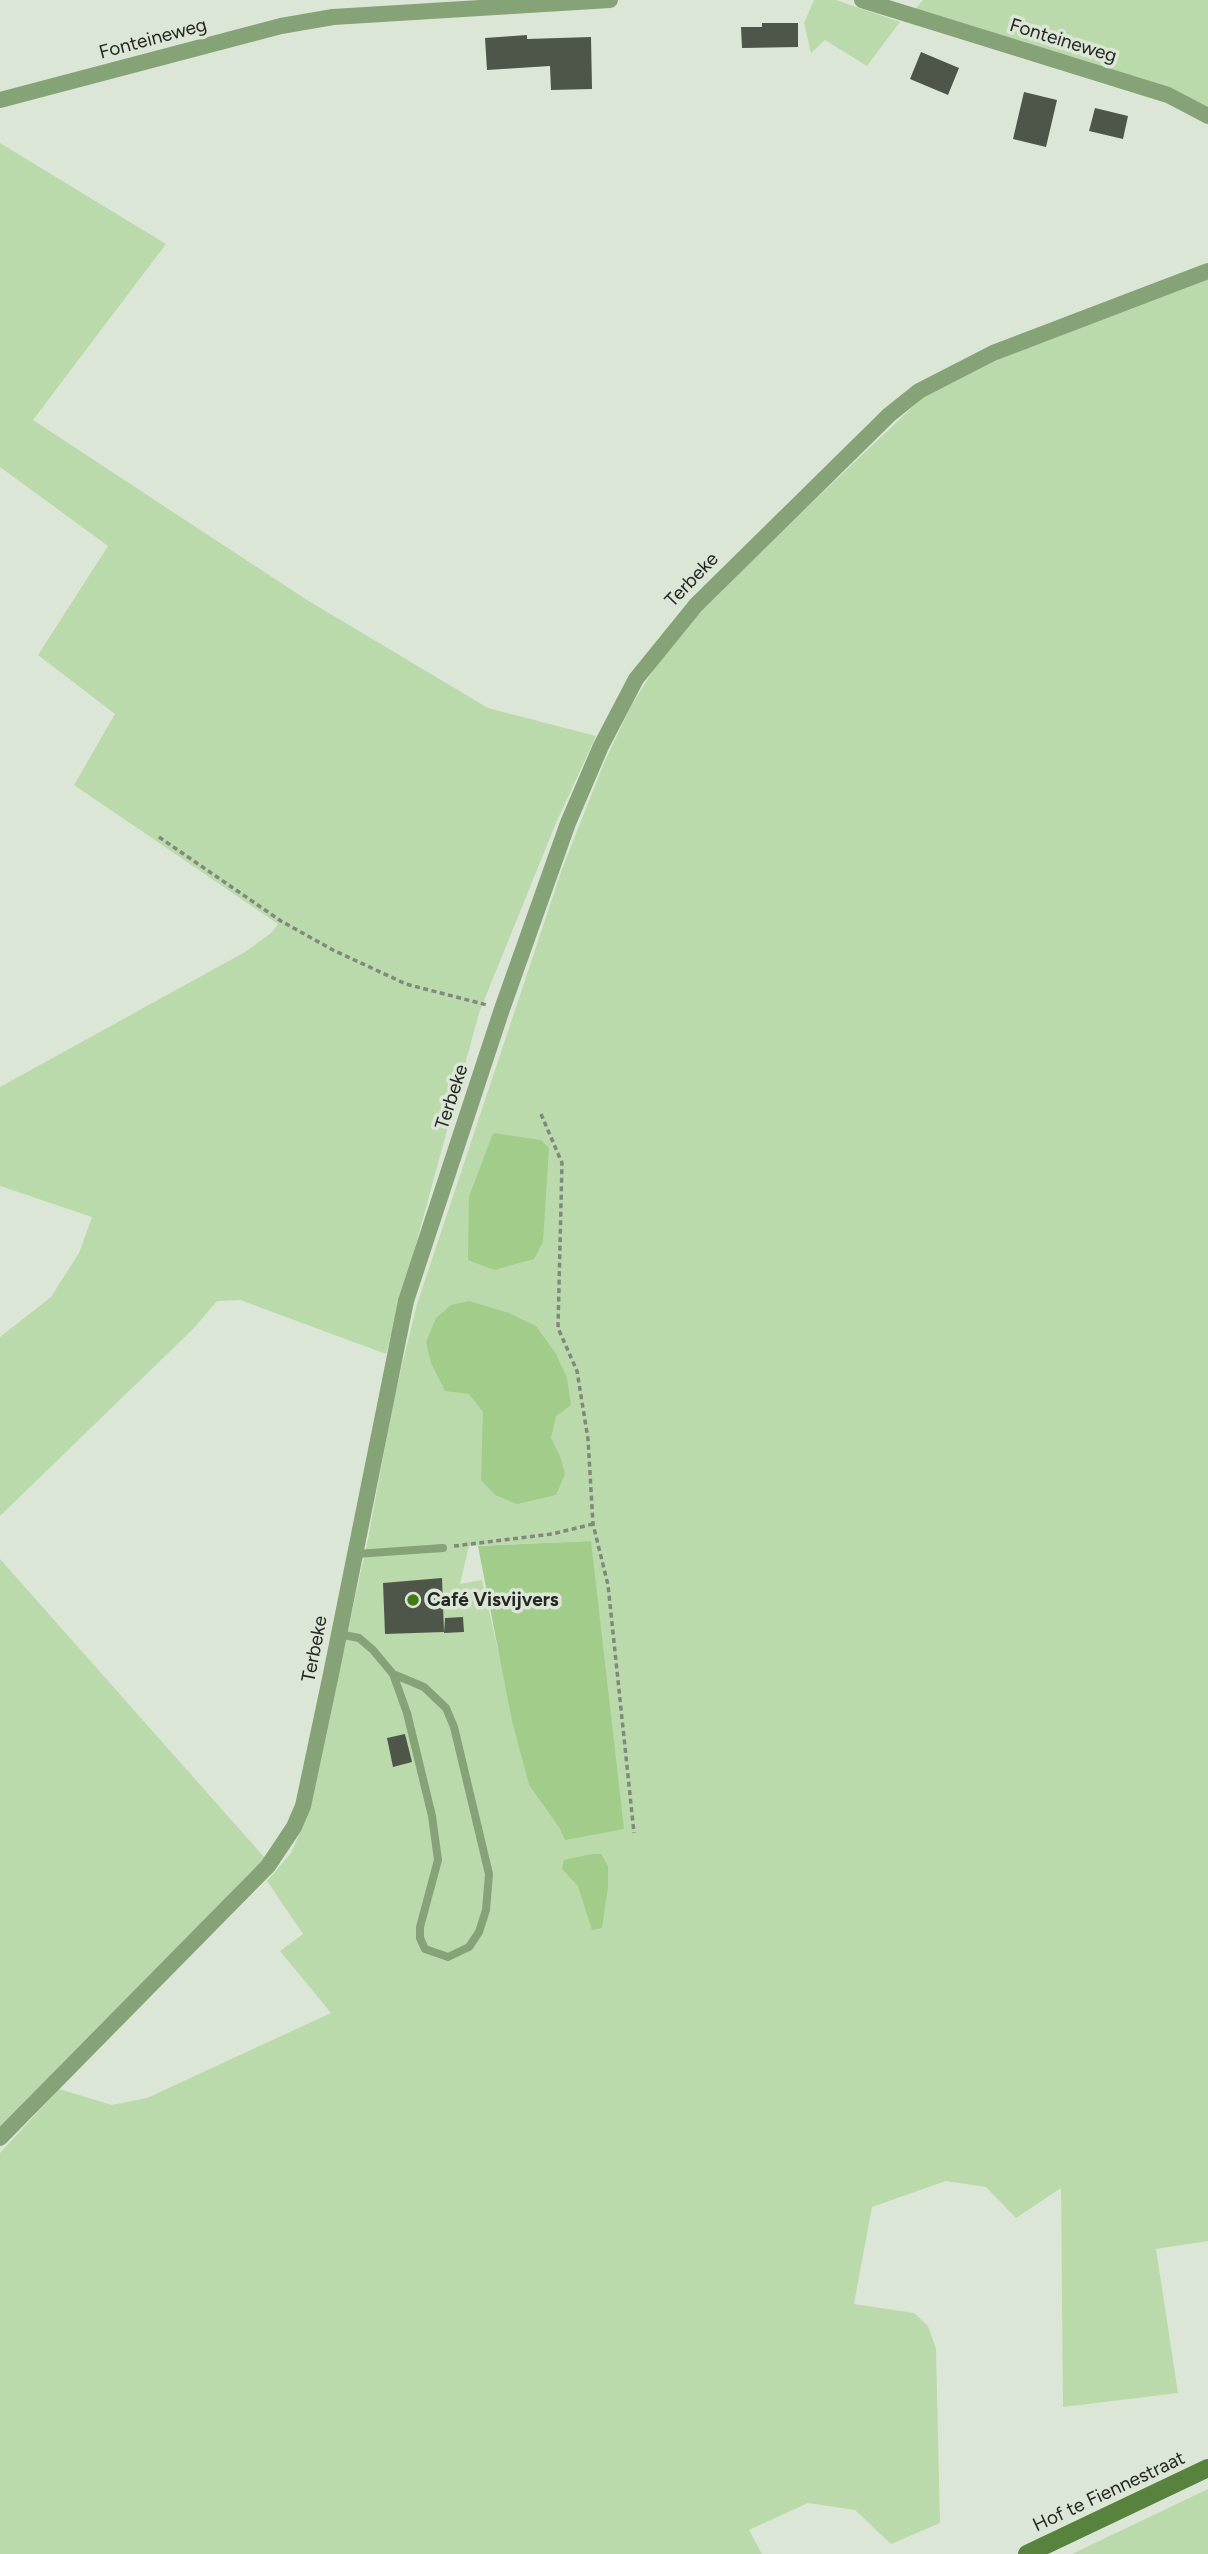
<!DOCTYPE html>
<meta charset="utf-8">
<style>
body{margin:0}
canvas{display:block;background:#dce6d7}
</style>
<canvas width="1208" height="2554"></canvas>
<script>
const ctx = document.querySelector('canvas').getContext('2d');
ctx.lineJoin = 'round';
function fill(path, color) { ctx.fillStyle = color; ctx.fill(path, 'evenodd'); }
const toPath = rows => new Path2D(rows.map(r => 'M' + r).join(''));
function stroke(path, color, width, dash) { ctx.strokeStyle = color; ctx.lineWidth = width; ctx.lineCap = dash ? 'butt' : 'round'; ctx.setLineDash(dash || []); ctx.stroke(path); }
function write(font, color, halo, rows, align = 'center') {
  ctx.font = font + ' Figtree,sans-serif'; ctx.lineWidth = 7; ctx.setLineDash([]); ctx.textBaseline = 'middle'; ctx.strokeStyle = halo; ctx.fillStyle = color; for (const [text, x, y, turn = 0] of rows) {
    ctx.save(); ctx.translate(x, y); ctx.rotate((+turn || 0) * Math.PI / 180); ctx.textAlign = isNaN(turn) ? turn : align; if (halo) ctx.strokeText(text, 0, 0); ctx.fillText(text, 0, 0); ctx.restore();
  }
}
const green = toPath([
 [814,0,836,0,900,22,867,66,825,40,811,53,804,23],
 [923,0,1208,0,1208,109,1159,84,912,13],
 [0,143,166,244,33,420,307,600,488,708,596,736,556,823,479,1013,386,1354,240,1300,217,1301,195,1327,0,1516,0,1337,51,1297,79,1253,92,1217,0,1186,0,1087,245,952,271,933,278,924,74,785,115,714,38,655,108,546,0,467],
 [1208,276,1208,2241,1156,2249,1178,2393,1063,2407,1061,2188,1016,2218,986,2187,946,2181,872,2207,854,2304,914,2313,928,2326,936,2349,940,2523,891,2544,855,2510,808,2503,749,2530,762,2554,0,2554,0,2153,59,2089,112,2105,147,2098,331,2013,280,1951,303,1934,267,1881,291,1853,306,1819,368,1539,394,1398,417,1304,562,869,604,763,631,706,664,653,719,591,922,398,966,372],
 [591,1541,560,1829,529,1785,482,1580,460,1584,469,1546],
 [0,1559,265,1858,0,2127],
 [1208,2489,1208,2554,1072,2554]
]);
const water = toPath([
 [493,1133,541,1140,549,1148,543,1242,534,1259,494,1270,468,1260,469,1197],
 [469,1301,509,1313,536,1326,556,1354,567,1378,571,1405,556,1416,551,1438,560,1456,565,1474,556,1495,517,1504,495,1495,481,1480,483,1412,469,1394,445,1391,431,1363,426,1342,436,1318,451,1305],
 [591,1541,624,1829,565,1840,560,1829,529,1785,512,1721,478,1546],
 [592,1854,601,1854,608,1866,608,1887,602,1928,592,1930,578,1886,562,1869,564,1860]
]);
const building = toPath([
 [762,23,798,23,798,47,742,48,741,27,762,27],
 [527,35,527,39,591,37,592,89,551,90,550,66,487,70,485,38],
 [921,52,959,68,948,95,910,79],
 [1024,92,1057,100,1046,147,1013,139],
 [1095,108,1128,116,1123,139,1089,131],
 [442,1578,444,1632,385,1634,383,1583],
 [463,1617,464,1632,444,1633,445,1618],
 [405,1734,412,1762,393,1767,387,1738]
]);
const path = toPath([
 [159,837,281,921,333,950,406,984,487,1005],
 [541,1114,562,1163,558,1328,577,1371,588,1439,593,1524,608,1585,634,1833],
 [454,1546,552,1534,593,1524]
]);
const lane = toPath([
 [356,1554,443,1548],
 [339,1634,359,1638,373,1650,393,1674,407,1713,432,1816,438,1860,420,1927,420,1938,425,1949,448,1957,469,1947,479,1932,486,1910,489,1874,454,1727,446,1708,424,1687,393,1674]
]);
const street = toPath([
 [862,0,1168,95,1208,116],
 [0,100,281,26,333,17,610,0],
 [0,2138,268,1866,294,1827,303,1806,331,1674,406,1301,502,1009,568,823,601,746,636,679,696,605,889,415,919,391,993,353,1208,271]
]);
const secondary = toPath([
 [1027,2554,1208,2468]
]);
const markers = [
 [413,1600,7,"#407a12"]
];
const streetNames = [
 ["Fonteineweg",153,39,-15],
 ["Fonteineweg",1063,41,17],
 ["Terbeke",692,580,-46],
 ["Terbeke",452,1097,-72],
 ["Terbeke",315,1649,-79],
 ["Hof te Fiennestraat",1109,2492,-25]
];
const poiNames = [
 ["Café Visvijvers",427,1600]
];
fill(green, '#bbdaab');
fill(water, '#a1cc8a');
fill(building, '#4e564a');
stroke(path, '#81887e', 3.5, [5, 3.5]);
stroke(lane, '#85a376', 8);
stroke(street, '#85a376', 16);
stroke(secondary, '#57833f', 18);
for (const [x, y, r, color] of markers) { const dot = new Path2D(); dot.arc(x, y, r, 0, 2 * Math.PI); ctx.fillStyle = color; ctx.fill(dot); stroke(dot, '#dce6d7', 2.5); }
write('19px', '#242722', '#dce6d7', streetNames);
write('bold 19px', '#242722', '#dce6d7', poiNames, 'left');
</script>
